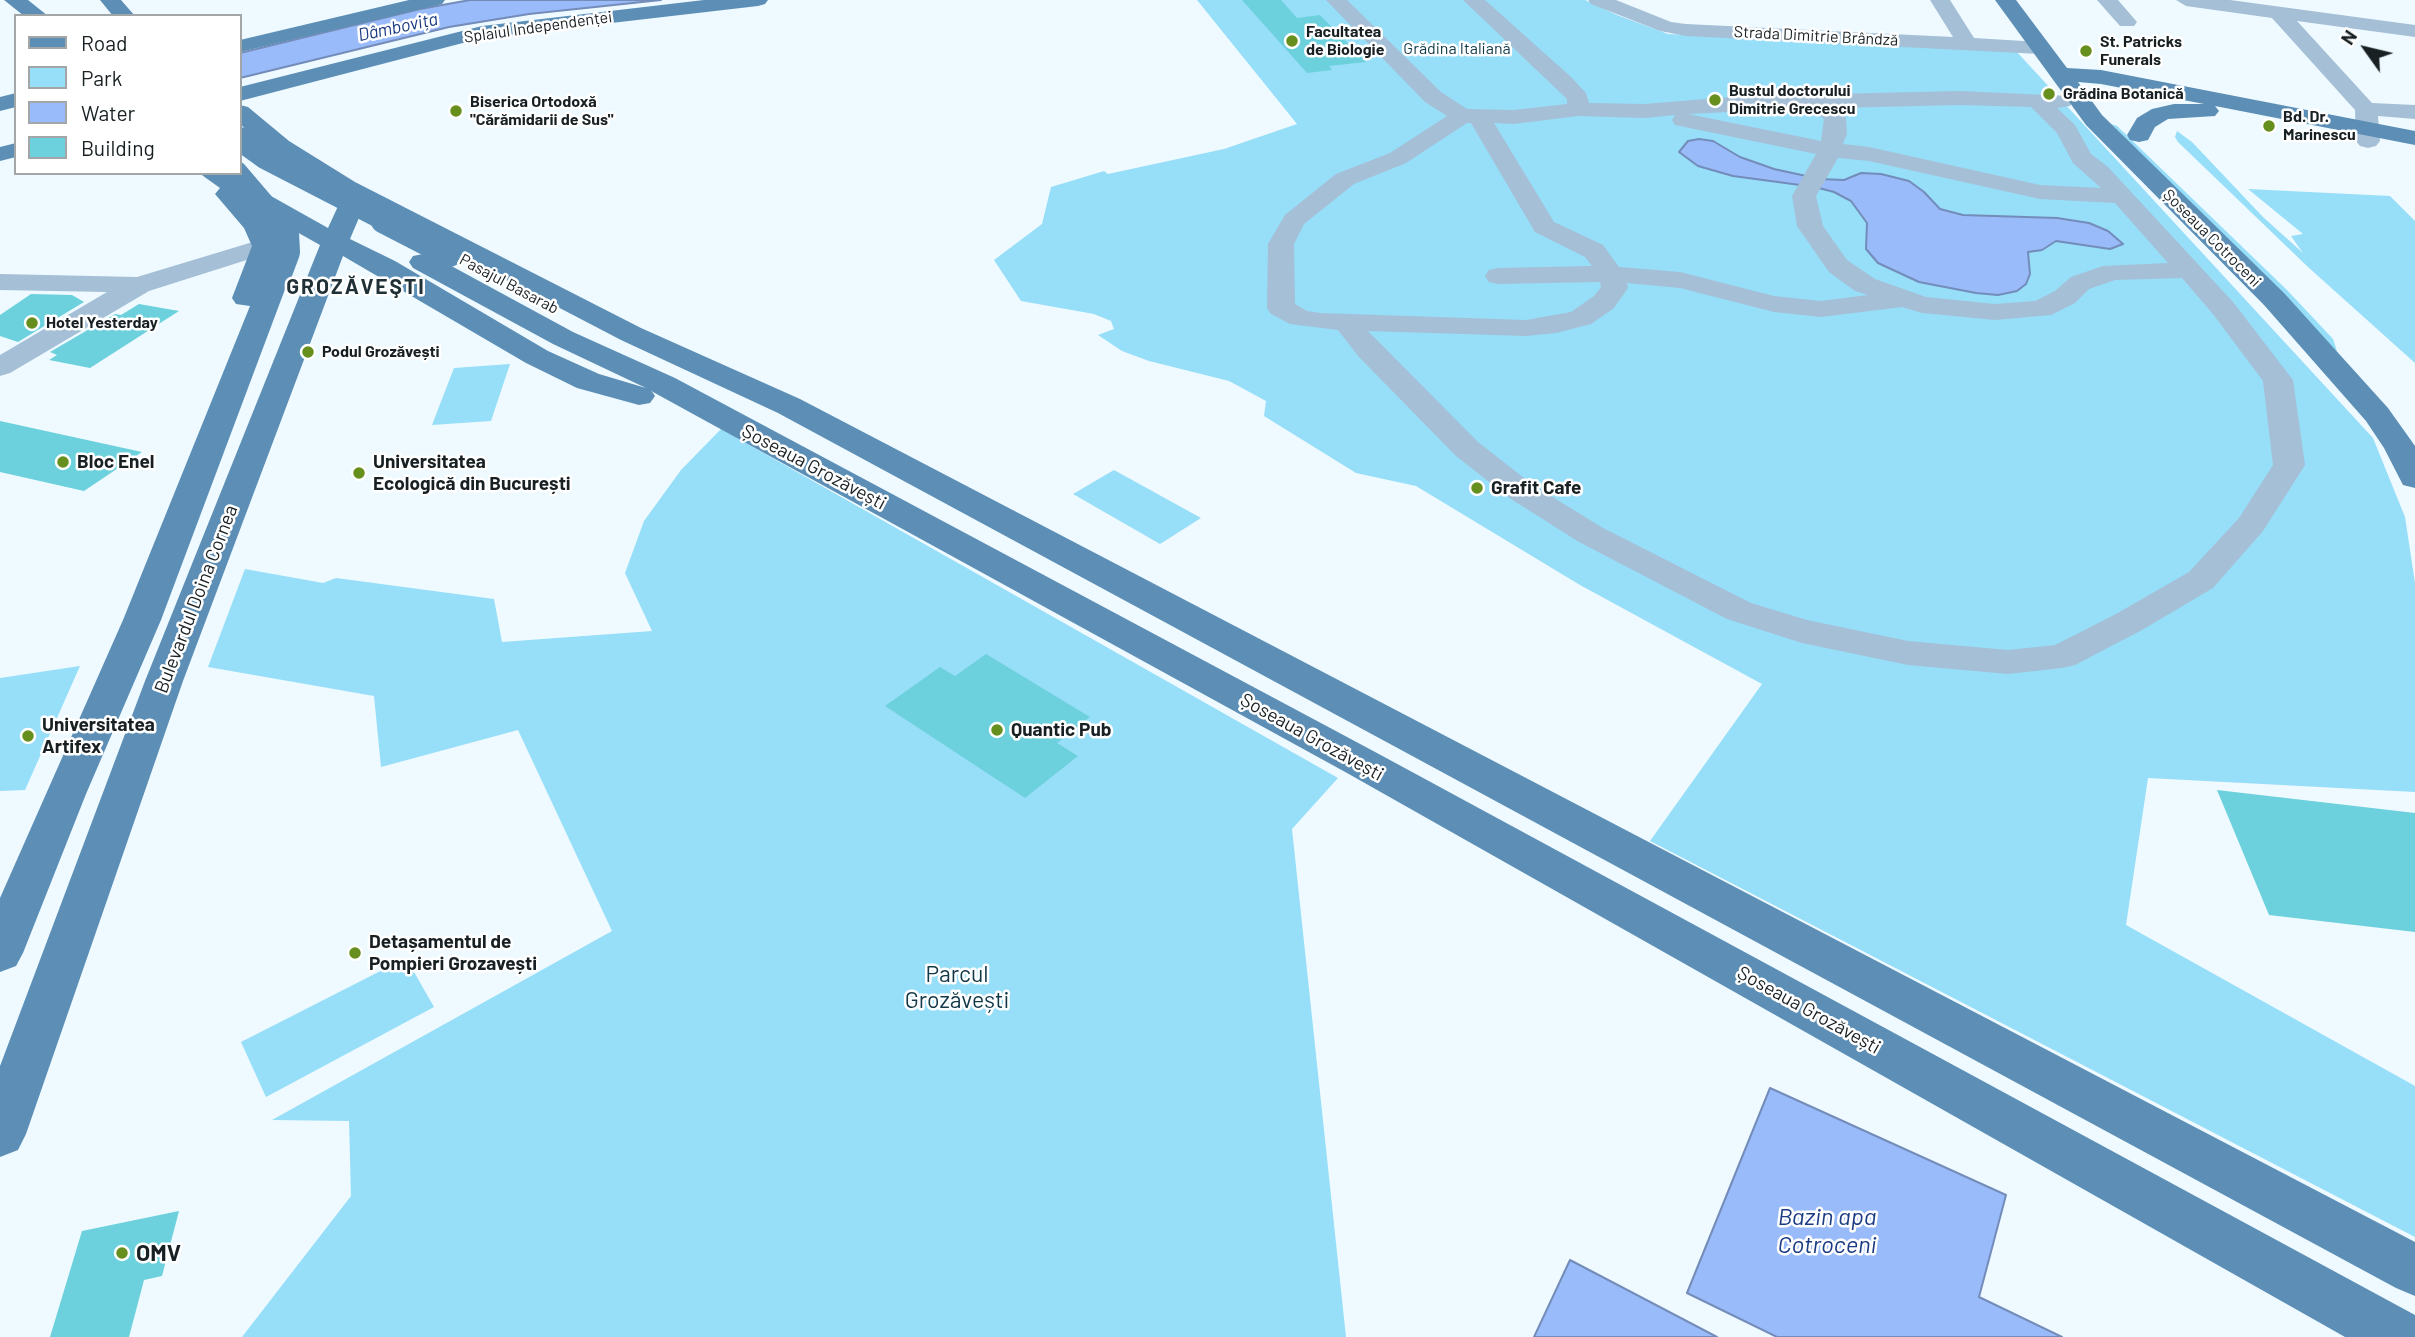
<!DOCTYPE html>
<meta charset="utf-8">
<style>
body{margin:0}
#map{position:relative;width:2415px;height:1337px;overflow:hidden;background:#eefaff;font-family:Barlow,sans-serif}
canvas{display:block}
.legend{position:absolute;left:14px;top:14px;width:228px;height:161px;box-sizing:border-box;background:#fff;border:2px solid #a3a6a7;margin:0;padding:9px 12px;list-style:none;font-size:21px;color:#182023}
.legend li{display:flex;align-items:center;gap:14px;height:35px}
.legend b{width:35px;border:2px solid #a3a6a7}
.north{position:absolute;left:2331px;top:14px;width:70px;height:70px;-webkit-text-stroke:5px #fff;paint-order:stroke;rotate:304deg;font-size:19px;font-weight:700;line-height:28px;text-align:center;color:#182023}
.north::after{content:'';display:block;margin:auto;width:24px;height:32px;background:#182023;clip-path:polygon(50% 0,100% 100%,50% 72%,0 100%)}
</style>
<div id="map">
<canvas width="2415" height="1337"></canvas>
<ul class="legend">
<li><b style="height:9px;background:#5d8fb6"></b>Road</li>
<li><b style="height:19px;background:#97def9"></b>Park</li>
<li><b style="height:19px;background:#9abbf9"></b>Water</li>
<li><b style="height:19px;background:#6cd1dc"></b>Building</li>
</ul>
<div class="north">N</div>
</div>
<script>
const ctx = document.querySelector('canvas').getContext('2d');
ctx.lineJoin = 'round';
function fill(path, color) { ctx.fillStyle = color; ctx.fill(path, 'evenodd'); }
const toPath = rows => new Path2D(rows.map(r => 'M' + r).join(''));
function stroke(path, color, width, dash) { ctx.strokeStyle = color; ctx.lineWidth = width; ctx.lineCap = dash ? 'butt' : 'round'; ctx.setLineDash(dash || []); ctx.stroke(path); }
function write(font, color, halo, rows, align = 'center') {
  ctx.font = font + ' Barlow,sans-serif'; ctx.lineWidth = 5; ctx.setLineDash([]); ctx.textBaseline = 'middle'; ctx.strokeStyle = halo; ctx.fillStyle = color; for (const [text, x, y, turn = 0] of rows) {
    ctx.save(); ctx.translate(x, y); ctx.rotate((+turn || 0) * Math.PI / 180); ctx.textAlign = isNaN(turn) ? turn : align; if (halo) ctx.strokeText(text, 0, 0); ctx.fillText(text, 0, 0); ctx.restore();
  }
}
const green = toPath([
 [1197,0,1585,0,1617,15,1668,34,2016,51,2373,438,2405,517,2415,583,2415,792,2148,778,2126,925,2415,1086,2415,1237,1650,841,1762,684,1580,585,1416,486,1356,473,1264,416,1266,401,1229,381,1149,361,1122,351,1098,335,1114,329,1111,321,1094,314,1021,301,994,260,1042,224,1051,187,1104,171,1108,174,1224,149,1297,124],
 [2111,124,2117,126,2287,290,2333,339,2337,351,2330,348],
 [2177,131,2192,142,2263,217,2303,253,2291,236,2303,234,2248,189,2390,196,2415,221,2415,363,2308,267,2178,142,2175,137],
 [510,364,491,421,432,425,454,368],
 [721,429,1338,778,1292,829,1346,1337,242,1337,351,1196,349,1121,272,1120,612,931,518,730,381,767,374,696,208,667,245,569,323,583,336,578,494,599,502,642,652,631,625,573,644,521,681,470],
 [1114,470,1201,518,1160,544,1073,494],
 [80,666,25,790,0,791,0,678],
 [406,958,434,1007,266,1097,241,1042]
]);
const water = toPath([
 [470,0,661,0,529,14,449,27,240,78,240,53,420,9,470,0],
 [1699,139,1713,141,1740,157,1774,169,1820,179,1844,180,1861,173,1881,174,1909,181,1924,192,1940,209,1963,215,2057,218,2089,223,2108,231,2123,244,2110,249,2056,241,2042,250,2028,252,2030,274,2026,284,2017,291,1998,295,1976,293,1919,282,1878,263,1866,249,1867,223,1851,201,1834,192,1815,187,1733,176,1698,166,1679,152,1688,141,1699,139],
 [1770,1088,2006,1195,1979,1297,2062,1337,1777,1337,1687,1293,1770,1088],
 [1570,1260,1717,1337,1534,1337,1570,1260]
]);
const building = toPath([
 [1242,0,1281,0,1297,18,1320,15,1366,62,1329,66,1332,70,1307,73],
 [31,294,72,295,84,302,18,342,0,336,0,315],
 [139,304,179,311,90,368,49,360,57,355,50,352,115,314,121,315],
 [0,421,142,452,84,491,0,472],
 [986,654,1090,717,1057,743,1078,756,1025,798,885,706,940,667,955,676],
 [2217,790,2415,813,2415,932,2269,915],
 [179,1211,162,1276,144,1280,129,1337,50,1337,82,1231]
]);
const minor = toPath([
 [1326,0,1347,0,1441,92,1467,109,1514,110,1567,104,1567,99,1463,0,1485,0,1571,77,1586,93,1589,103,1644,104,1744,96,1960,91,2070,96,2073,101,2070,106,2057,108,2075,125,2091,154,2108,167,2233,302,2293,380,2305,465,2263,531,2213,588,2142,630,2075,665,2062,668,2008,674,1908,665,1802,643,1727,619,1579,542,1511,499,1456,456,1359,357,1338,330,1290,324,1271,314,1267,308,1268,244,1285,215,1336,174,1390,153,1447,116,1425,102,1326,0],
 [1960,105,2031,107,2057,133,2073,163,2101,188,2040,185,1869,147,1843,144,1847,134,1846,118,1837,108,1960,105],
 [1812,108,1824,119,1821,141,1688,114,1812,108],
 [1675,115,1672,120,1675,125,1816,154,1792,196,1797,226,1829,272,1855,291,1868,295,1821,301,1774,296,1680,272,1619,267,1603,245,1554,222,1494,123,1514,124,1578,116,1644,118,1675,115],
 [1467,123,1471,123,1535,232,1585,257,1592,266,1498,268,1489,270,1485,276,1489,282,1498,284,1600,282,1601,287,1594,296,1571,312,1526,320,1320,313,1307,311,1295,304,1294,244,1304,224,1354,184,1406,163,1467,123],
 [1838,158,1869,161,2040,199,2115,203,2168,263,2103,266,2071,277,2055,291,2035,301,1995,304,1926,297,1875,279,1847,260,1823,226,1816,196,1838,158],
 [2182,278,2213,314,2263,381,2273,465,2239,518,2189,572,2116,614,2055,645,2008,650,1908,641,1807,620,1751,603,1603,528,1533,485,1478,442,1368,331,1526,336,1556,333,1591,324,1614,308,1628,288,1627,283,1680,288,1774,312,1821,317,1902,307,1922,313,1995,320,2051,315,2075,303,2089,289,2115,280,2182,278],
 [1588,0,1616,0,1671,22,1686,24,1953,37,1930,0,1950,0,1974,38,2040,42,2047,44,2050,48,2047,52,2040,54,1686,36,1660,31,1591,4,1588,0],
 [2097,0,2118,0,2137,22,2134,26,2120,26,2097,0],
 [2176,0,2230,0,2415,25,2415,37,2297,21,2372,103,2415,105,2415,119,2378,116,2380,141,2376,146,2368,148,2360,146,2356,141,2355,110,2272,18,2186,6,2176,0],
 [266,238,275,241,279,246,275,251,149,291,10,373,0,376,0,355,107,292,0,290,0,274,137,277,266,238]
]);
const major = toPath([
 [4,0,28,0,48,16,24,16,4,0],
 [100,0,121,0,135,16,113,16,100,0],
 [409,0,445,0,442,4,240,52,240,40,409,0],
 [704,0,768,0,765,4,758,6,482,38,240,101,240,87,482,26,704,0],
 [1995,0,2016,0,2067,68,2101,70,2415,131,2415,145,2215,106,2219,111,2215,116,2168,119,2155,127,2148,140,2139,142,2130,140,2127,135,2137,118,2152,109,2174,104,2204,104,2101,84,2078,82,2102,115,2284,293,2388,408,2415,446,2415,488,2403,485,2384,448,2366,421,2264,305,2086,125,1995,0],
 [16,93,16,107,0,111,0,97,16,93],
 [240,105,248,107,289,141,355,182,641,328,800,399,2415,1242,2415,1296,2396,1288,778,413,621,340,364,206,350,239,395,261,548,351,599,374,646,388,553,344,413,268,409,262,413,256,423,254,433,256,573,332,675,378,1377,753,2415,1315,2415,1337,2345,1337,1347,773,653,392,651,390,655,396,650,403,639,405,577,388,526,363,343,256,183,681,26,1134,18,1150,0,1157,0,1066,145,681,320,245,256,209,269,225,280,246,271,269,286,270,290,276,161,620,86,794,23,953,16,966,0,972,0,898,123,620,250,306,236,304,232,298,252,246,244,228,215,194,220,188,199,173,230,173,328,228,339,204,340,198,336,192,271,151,240,124,240,105],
 [16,143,16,157,0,161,0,147,16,143]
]);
const majorBridgeFar1 = toPath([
 [240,139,265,157,389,221],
 [236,173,277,221]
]);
const majorBridge = toPath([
 [276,219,284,233,285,252,276,276],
 [385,219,449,252]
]);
const markers = [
 [1292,41,7,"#678f1e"],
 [2086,51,7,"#678f1e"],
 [2049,94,7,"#678f1e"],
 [1715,100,7,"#678f1e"],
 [456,111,7,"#678f1e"],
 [2269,126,7,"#678f1e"],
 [32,323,7,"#678f1e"],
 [308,352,7,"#678f1e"],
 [63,462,7,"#678f1e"],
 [359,473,7,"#678f1e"],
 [1477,488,7,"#678f1e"],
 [997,730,7,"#678f1e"],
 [28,736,7,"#678f1e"],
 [355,953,7,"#678f1e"],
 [122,1253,7,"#678f1e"]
];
const farStreetnames = [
 ["Splaiul Independenței",538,27,-8],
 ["Strada Dimitrie Brândză",1816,36,3],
 ["Șoseaua Cotroceni",2212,238,45],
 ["Pasajul Basarab",509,284,28]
];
const farPoinames = [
 ["Facultatea",1306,32],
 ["de Biologie",1306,50],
 ["St. Patricks",2100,42],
 ["Funerals",2100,60],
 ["Bustul doctorului",1729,91],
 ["Dimitrie Grecescu",1729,109],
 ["Grădina Botanică",2063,94],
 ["Biserica Ortodoxă",470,102],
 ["\"Cărămidarii de Sus\"",470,120],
 ["Bd. Dr.",2283,117],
 ["Marinescu",2283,135],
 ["Hotel Yesterday",46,323],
 ["Podul Grozăvești",322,352]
];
const farParknames = [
 ["Grădina Italiană",1457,49]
];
const farWaternames = [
 ["Dâmbovița",398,27,-12]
];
const poiNames = [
 ["Bloc Enel",77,462],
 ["Universitatea",373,462],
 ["Ecologică din București",373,484],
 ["Grafit Cafe",1491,488],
 ["Universitatea",42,725],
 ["Artifex",42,747],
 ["Quantic Pub",1011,730],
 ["Detașamentul de",369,942],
 ["Pompieri Grozavești",369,964]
];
const streetNames = [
 ["Șoseaua Grozăvești",814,467,28],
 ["Bulevardul Doina Cornea",196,599,-69],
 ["Șoseaua Grozăvești",1312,737,29],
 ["Șoseaua Grozăvești",1809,1010,29]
];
const farDistrictnames = [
 ["GROZĂVEŞTI",356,287]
];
const nearParknames = [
 ["Parcul",957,974],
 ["Grozăvești",957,1000]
];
const nearPoinames = [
 ["OMV",136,1253]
];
const nearWaternames = [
 ["Bazin apa",1827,1217],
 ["Cotroceni",1827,1245]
];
fill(green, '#97def9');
fill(water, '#9abbf9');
stroke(water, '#738cb9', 2);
fill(building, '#6cd1dc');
fill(minor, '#a5bfd6');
fill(major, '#5d8fb6');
stroke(majorBridgeFar1, '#5d8fb6', 24);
stroke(majorBridge, '#5d8fb6', 30);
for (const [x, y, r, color] of markers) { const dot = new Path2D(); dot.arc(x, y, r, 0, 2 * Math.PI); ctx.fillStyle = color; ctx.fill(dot); stroke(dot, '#fff', 2.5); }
write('16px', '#182023', '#fff', farStreetnames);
write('bold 16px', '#182023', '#fff', farPoinames, 'left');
write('16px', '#113947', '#fff', farParknames);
write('italic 18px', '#1b3c83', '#fff', farWaternames);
write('bold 19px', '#182023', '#fff', poiNames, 'left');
write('19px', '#182023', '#fff', streetNames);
ctx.letterSpacing = '2px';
write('bold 21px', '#203037', '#fff', farDistrictnames);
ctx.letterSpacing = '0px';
write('23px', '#113947', '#fff', nearParknames);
write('bold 23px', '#182023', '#fff', nearPoinames, 'left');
write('italic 24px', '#1b3c83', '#fff', nearWaternames);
</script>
